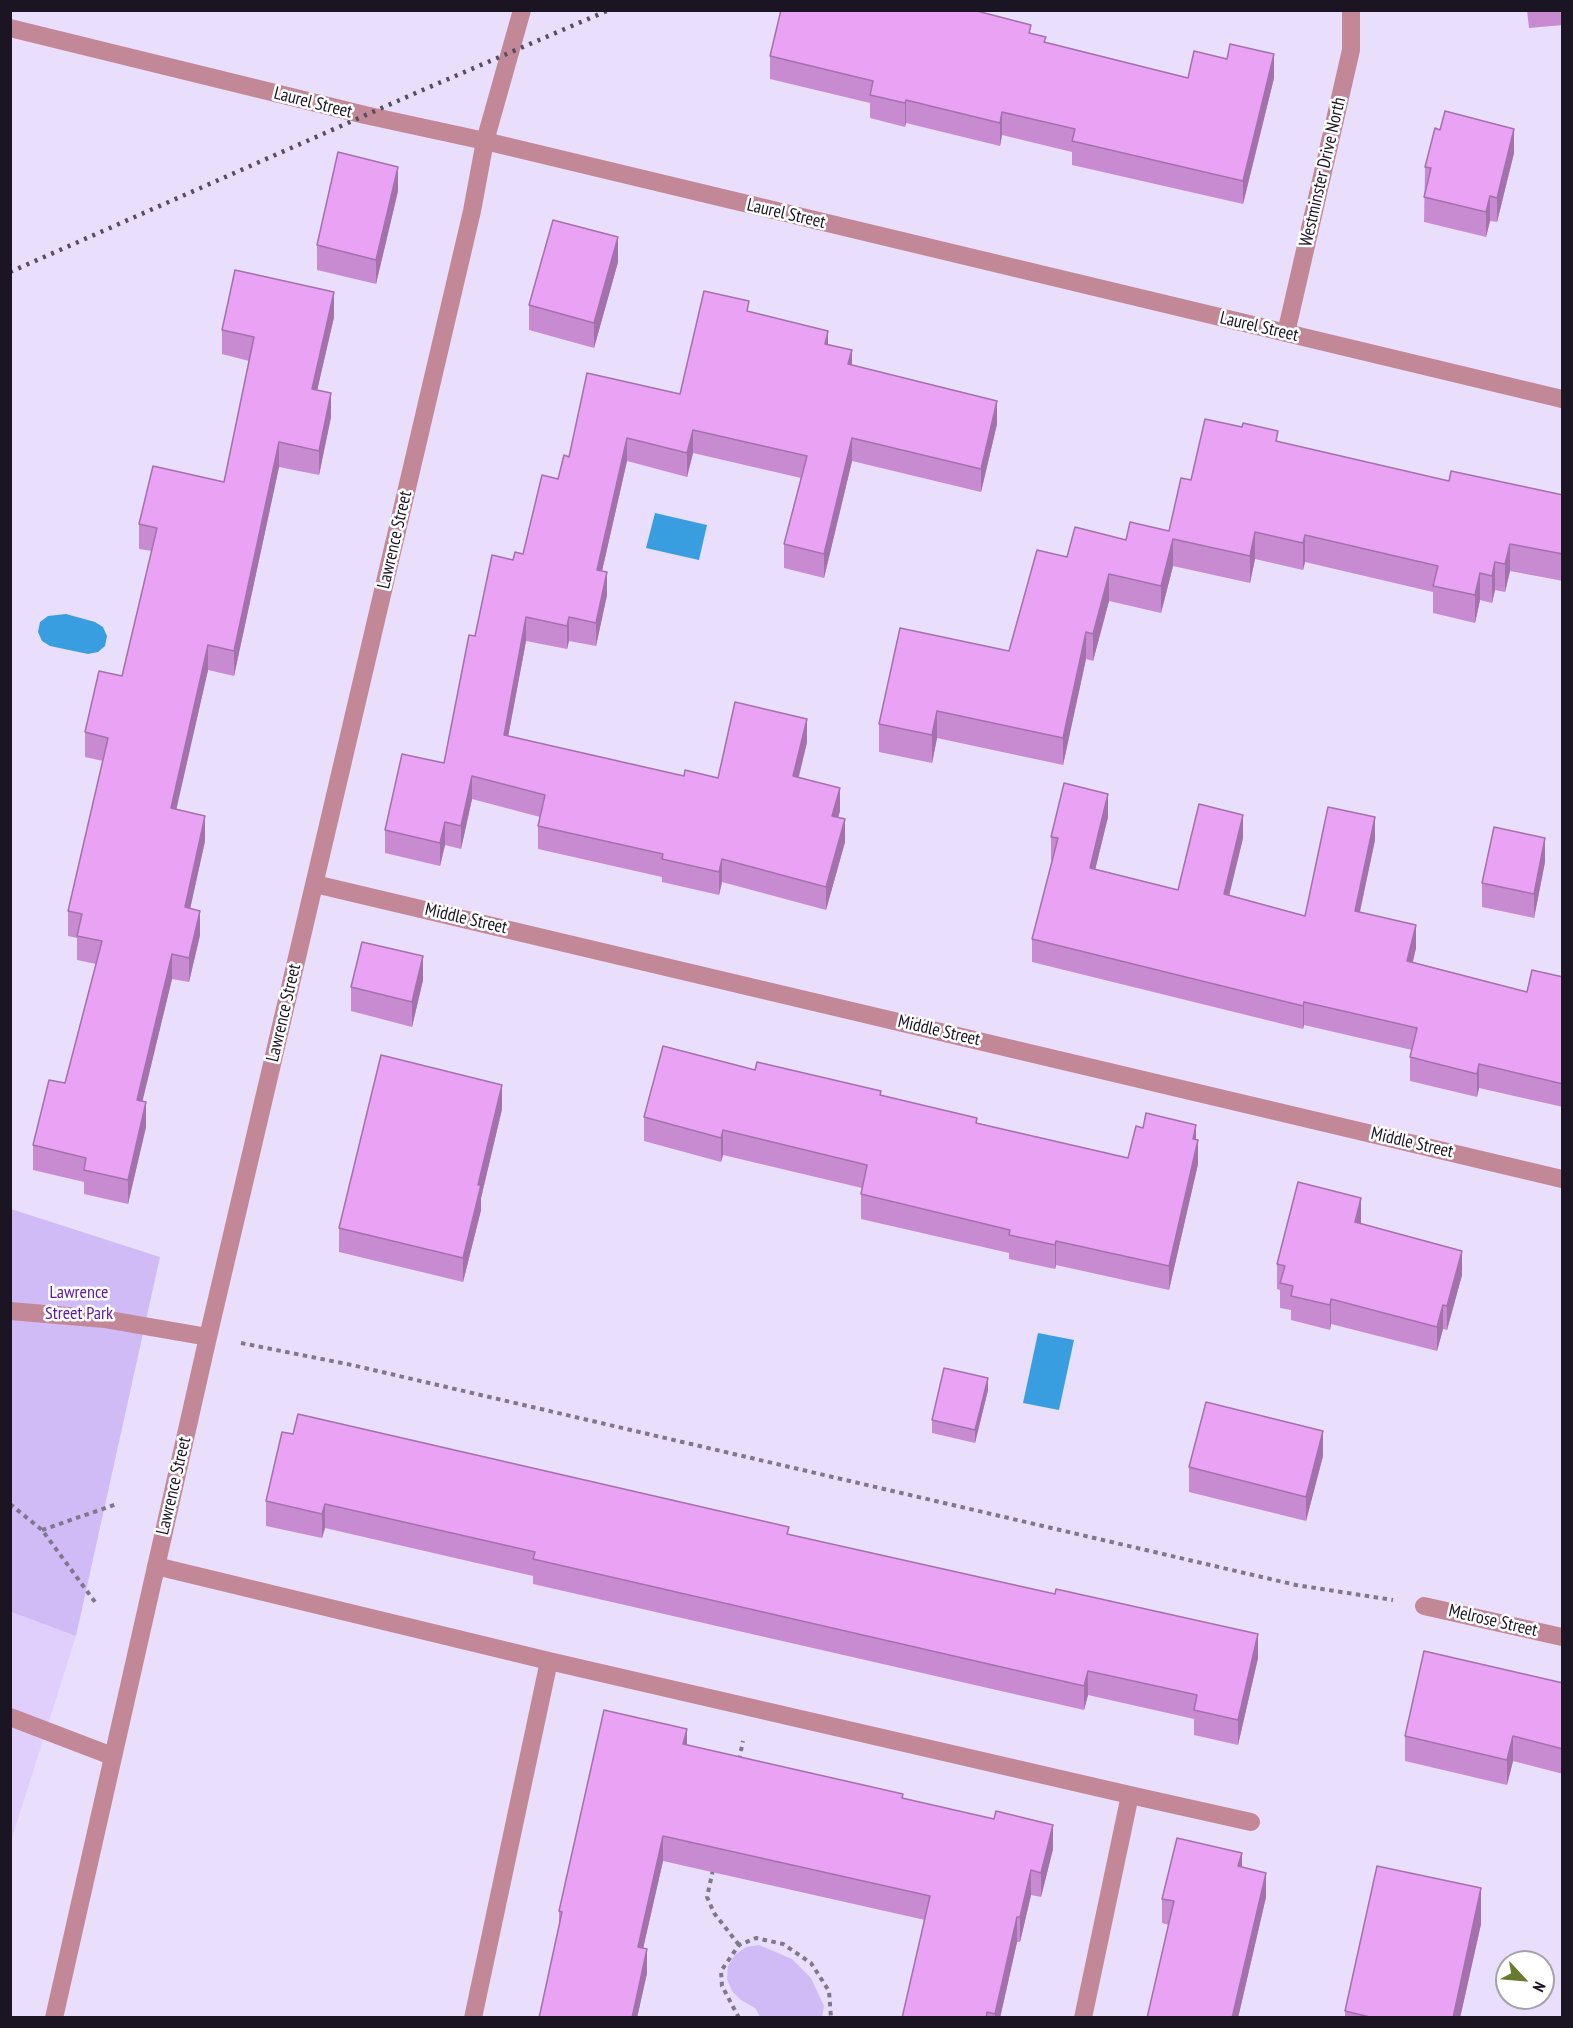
<!DOCTYPE html>
<style>
body{margin:0}
#map{position:relative;width:1573px;height:2028px;overflow:hidden;background:#e9dffd;font-family:"PT Sans Narrow",sans-serif}
canvas{display:block}
.frame{position:absolute;inset:0;border:12px solid #1b1523;pointer-events:none}
.north{position:absolute;left:1495px;top:1950px;width:60px;height:60px;box-sizing:border-box;background:#fff;border:2px solid #a4a1a7;border-radius:50%;rotate:116deg;font-size:16px;font-weight:700;line-height:24px;text-align:center;color:#1b1523}
.north::after{content:'';display:block;margin:auto;width:21px;height:27px;background:#677b2c;clip-path:polygon(50% 0,100% 100%,50% 72%,0 100%)}
</style>
<div id="map">
<canvas width="1573" height="2028"></canvas>
<div class="frame"></div>
<div class="north">N</div>
</div>
<script>
const ctx = document.querySelector('canvas').getContext('2d');
ctx.lineJoin = 'round';
function fill(path, color) { ctx.fillStyle = color; ctx.fill(path, 'evenodd'); }
const toPath = rows => new Path2D(rows.map(r => 'M' + r).join(''));
function stroke(path, color, width, dash) { ctx.strokeStyle = color; ctx.lineWidth = width; ctx.lineCap = dash ? 'butt' : 'round'; ctx.setLineDash(dash || []); ctx.stroke(path); }
function write(font, color, halo, rows, align = 'center') {
  ctx.font = font + ' "PT Sans Narrow",sans-serif'; ctx.lineWidth = 5; ctx.setLineDash([]); ctx.textBaseline = 'middle'; ctx.strokeStyle = halo; ctx.fillStyle = color; for (const [text, x, y, turn = 0] of rows) {
    ctx.save(); ctx.translate(x, y); ctx.rotate((+turn || 0) * Math.PI / 180); ctx.textAlign = isNaN(turn) ? turn : align; if (halo) ctx.strokeText(text, 0, 0); ctx.fillText(text, 0, 0); ctx.restore();
  }
}
const built = toPath([
 [11,1612,76,1636,11,1841]
]);
const green = toPath([
 [11,1209,160,1257,76,1636,11,1612],
 [759,1945,792,1959,811,1978,824,2006,822,2017,760,2017,755,2008,741,2000,732,1991,727,1979,728,1966,735,1955,746,1947]
]);
const water = toPath([
 [655,513,707,525,699,560,646,548],
 [66,614,95,622,103,627,107,636,105,646,98,652,88,654,50,646,42,641,38,632,40,622,48,616],
 [1038,1333,1074,1340,1059,1410,1023,1403]
]);
const path = toPath([
 [241,1343,352,1365,1296,1585,1393,1600],
 [10,1504,42,1530,95,1602],
 [42,1530,117,1504],
 [739,1760,743,1741],
 [713,1870,707,1897,714,1913,739,1945],
 [739,2018,722,1986,721,1971,739,1945,756,1938,783,1944,811,1963,829,1991,831,2018]
]);
const minor = toPath([
 [10,28,365,115,485,141,1562,399],
 [1286,333,1351,50,1351,10],
 [315,884,1562,1179],
 [10,1311,104,1319,208,1337],
 [156,1566,549,1661,473,2018],
 [1424,1606,1562,1637],
 [549,1661,1130,1795,1083,2018],
 [10,1717,112,1756],
 [1130,1795,1251,1822],
 [54,2018,208,1337,472,211,485,141,522,10]
]);
const rail = toPath([
 [10,272,418,92,609,10]
]);
const wall = toPath([
 [1527,10,1563,10,1563,25,1529,28],
 [976,11,1031,33,1046,42,1188,78,1274,78,1243,204,1072,165,1072,152,1002,135,1000,146,906,123,905,127,870,118,870,103,770,79,770,56],
 [1514,153,1497,222,1490,221,1486,237,1424,222,1425,167],
 [398,191,376,284,317,270,317,245],
 [618,262,594,348,529,330,529,305],
 [749,312,828,345,852,365,997,424,981,492,852,461,824,578,784,568,784,544,801,478,693,453,687,477,627,461,602,571,607,595,596,646,569,641,567,649,526,641,508,736,684,776,718,778,807,742,799,777,840,811,838,817,845,842,826,910,722,882,719,895,662,882,662,877,538,849,538,826,540,817,472,799,461,849,445,845,440,866,385,853,385,830,444,763,475,636,513,560,523,554,569,457,680,394],
 [334,317,317,390,331,417,319,475,279,467,234,676,208,670,176,809,205,841,190,909,200,935,189,982,172,979,142,1101,146,1127,128,1204,84,1194,84,1182,33,1170,33,1145,65,1083,96,964,77,960,77,938,68,936,68,911,103,761,85,757,85,732,122,676,152,551,139,549,139,524,224,482,249,361,222,354,222,330],
 [1278,442,1449,481,1563,495,1563,581,1510,571,1505,592,1495,590,1492,603,1480,600,1475,623,1433,613,1433,592,1305,562,1303,570,1255,559,1250,583,1173,566,1161,613,1109,601,1093,661,1086,659,1063,765,937,738,932,763,879,752,879,724,1009,651,1067,557,1126,540,1169,531,1191,480],
 [1108,817,1095,869,1178,890,1243,838,1229,895,1305,916,1375,840,1360,912,1416,948,1413,962,1527,992,1563,977,1563,1107,1479,1088,1477,1097,1410,1081,1410,1057,1412,1050,1304,1025,1303,1029,1032,962,1032,939,1052,860,1051,860,1051,837],
 [1545,862,1534,918,1482,907,1482,883],
 [423,980,412,1027,351,1011,351,987],
 [755,1070,881,1096,977,1123,1128,1158,1196,1139,1198,1164,1169,1290,1056,1265,1055,1269,1009,1259,1009,1253,861,1219,861,1194,862,1188,723,1155,721,1162,644,1141,644,1117],
 [502,1109,481,1198,481,1210,463,1282,339,1252,339,1228],
 [1360,1224,1462,1275,1447,1330,1443,1329,1437,1351,1331,1324,1330,1330,1291,1320,1291,1310,1280,1308,1280,1290,1277,1289,1277,1264],
 [988,1390,975,1443,932,1433,932,1420],
 [282,1432,789,1534,1258,1658,1238,1745,1194,1735,1194,1719,1088,1695,1084,1710,533,1584,533,1576,325,1528,322,1538,266,1526,266,1501],
 [1323,1456,1306,1521,1189,1492,1189,1467],
 [1563,1683,1563,1774,1513,1761,1507,1785,1405,1761,1405,1736],
 [687,1745,903,1799,1053,1849,1041,1897,1031,1895,1020,1942,1017,1942,1000,2018,902,2018,925,1920,663,1861,643,1948,647,1973,637,2018,539,2018,559,1926,559,1911],
 [1242,1867,1266,1897,1238,2018,1147,2018,1169,1925,1162,1923,1162,1899],
 [1481,1924,1460,2018,1345,2018,1345,2011]
]);
const shadedWall = toPath([
 [1274,54,1274,78,1243,204,1243,181],
 [906,100,906,123,905,127,905,103],
 [1002,112,1002,135,1000,146,1000,123],
 [1514,129,1514,153,1497,222,1497,198],
 [398,167,398,191,376,284,376,260],
 [1490,196,1490,221,1486,237,1486,212],
 [618,237,618,262,594,348,594,323],
 [334,292,334,317,312,413,312,389],
 [828,331,828,354,825,344],
 [852,350,852,373,848,364],
 [331,393,331,417,319,475,319,451],
 [997,401,997,424,981,492,981,469],
 [693,430,693,453,687,477,687,453],
 [627,438,627,461,597,593,597,570],
 [852,438,852,461,824,578,824,554],
 [279,442,279,467,234,676,234,651],
 [1255,532,1255,559,1250,583,1250,556],
 [1305,535,1305,562,1303,570,1303,543],
 [1173,539,1173,566,1161,613,1161,586],
 [1510,544,1510,571,1505,592,1505,564],
 [1495,562,1495,590,1492,603,1492,576],
 [607,572,607,595,596,646,596,623],
 [1480,573,1480,600,1475,623,1475,595],
 [1109,574,1109,601,1093,661,1093,634],
 [526,617,526,641,504,759,504,735],
 [569,617,569,641,567,649,567,626],
 [1086,632,1086,659,1063,765,1063,738],
 [208,645,208,670,171,833,171,808],
 [937,711,937,738,932,763,932,735],
 [807,719,807,742,793,799,793,776],
 [472,776,472,799,461,849,461,826],
 [840,788,840,811,832,839,832,816],
 [1108,794,1108,817,1090,891,1090,868],
 [1243,815,1243,838,1224,917,1224,894],
 [205,816,205,841,185,932,185,907],
 [1375,817,1375,840,1355,934,1355,911],
 [845,819,845,842,826,910,826,887],
 [445,822,445,845,440,866,440,843],
 [1545,838,1545,862,1534,918,1534,894],
 [722,859,722,882,719,895,719,872],
 [200,911,200,935,189,982,189,958],
 [1416,925,1416,948,1407,984,1407,961],
 [172,954,172,979,137,1124,137,1100],
 [423,956,423,980,412,1027,412,1002],
 [1304,1002,1304,1025,1303,1029,1303,1006],
 [1479,1064,1479,1088,1477,1097,1477,1074],
 [502,1085,502,1109,481,1198,481,1210,463,1282,463,1258,478,1185],
 [146,1102,146,1127,128,1204,128,1180],
 [1196,1125,1196,1146,1198,1140,1198,1164,1169,1290,1169,1266],
 [723,1130,723,1155,721,1162,721,1138],
 [1361,1198,1361,1223,1355,1247,1355,1222],
 [1056,1241,1056,1265,1055,1269,1055,1245],
 [1462,1251,1462,1275,1447,1330,1447,1306],
 [1331,1299,1331,1324,1330,1330,1330,1305],
 [1443,1305,1443,1329,1437,1351,1437,1327],
 [988,1378,988,1390,975,1443,975,1430],
 [1323,1431,1323,1456,1306,1521,1306,1497],
 [325,1504,325,1528,322,1538,322,1514],
 [1258,1634,1258,1658,1238,1745,1238,1720],
 [1088,1671,1088,1695,1084,1710,1084,1686],
 [687,1729,687,1754,683,1744],
 [1513,1736,1513,1761,1507,1785,1507,1760],
 [1053,1825,1053,1849,1041,1897,1041,1873],
 [663,1836,663,1861,638,1971,638,1947],
 [1242,1853,1242,1877,1238,1866],
 [1031,1870,1031,1895,1020,1942,1020,1917],
 [1266,1873,1266,1897,1238,2018,1232,2018],
 [1481,1888,1481,1924,1460,2018,1453,2018],
 [1017,1917,1017,1942,1000,2018,995,2018,995,2014],
 [647,1949,647,1973,637,2018,632,2018]
]);
const building = toPath([
 [781,10,973,10,1031,25,1029,33,1046,37,1044,42,1188,78,1194,51,1227,59,1230,44,1274,54,1243,181,1072,141,1075,129,1002,112,1000,123,906,100,905,103,870,95,873,81,770,56,781,10],
 [1445,111,1514,129,1497,198,1490,196,1486,212,1424,197,1431,168,1425,167,1435,128,1440,130,1445,111],
 [338,152,398,167,376,260,317,245,338,152],
 [553,220,618,237,594,323,529,305,553,220],
 [235,270,334,292,312,389,331,393,319,451,279,442,234,651,208,645,171,808,205,816,185,907,200,911,189,958,172,954,137,1100,146,1102,128,1180,84,1170,86,1158,33,1145,49,1080,65,1083,102,941,77,936,82,914,68,911,108,738,85,732,99,671,122,676,157,528,139,524,153,466,224,482,254,337,222,330,235,270],
 [704,291,749,301,747,311,828,331,825,344,852,350,848,364,997,401,981,469,852,438,824,554,784,544,807,456,693,430,687,453,627,438,597,570,607,572,596,623,569,617,567,626,526,617,504,735,684,776,685,770,718,778,735,702,807,719,793,776,840,788,832,816,845,819,826,887,722,859,719,872,662,859,663,854,538,826,545,795,472,776,461,826,445,822,440,843,385,830,402,754,444,763,469,635,475,636,492,555,513,560,515,552,523,554,542,475,558,479,564,455,569,457,587,373,680,394,704,291],
 [1205,419,1242,427,1243,423,1278,431,1276,441,1449,481,1451,471,1563,495,1563,554,1510,544,1505,564,1495,562,1492,576,1480,573,1475,595,1433,586,1438,566,1305,535,1303,543,1255,532,1250,556,1173,539,1161,586,1109,574,1093,634,1086,632,1063,738,937,711,932,735,879,724,900,628,1009,651,1037,550,1067,557,1075,527,1126,540,1130,522,1169,531,1181,478,1191,480,1205,419],
 [1064,783,1108,794,1090,868,1178,890,1199,804,1243,815,1224,894,1305,916,1328,807,1375,817,1355,911,1416,925,1407,961,1527,992,1532,970,1563,977,1563,1084,1479,1064,1477,1074,1410,1057,1417,1028,1304,1002,1303,1006,1032,939,1058,838,1051,837,1064,783],
 [1494,827,1545,838,1534,894,1482,883,1494,827],
 [362,942,423,956,412,1002,351,987,362,942],
 [663,1046,755,1070,757,1062,881,1091,880,1095,977,1118,976,1123,1128,1158,1136,1126,1143,1128,1146,1113,1196,1125,1193,1139,1198,1140,1169,1266,1056,1241,1055,1245,1009,1235,1010,1230,861,1194,867,1165,723,1130,721,1138,644,1117,663,1046],
 [381,1055,502,1085,478,1185,481,1185,463,1258,339,1228,381,1055],
 [1298,1182,1361,1198,1355,1222,1462,1251,1447,1306,1443,1305,1437,1327,1331,1299,1330,1305,1291,1296,1293,1286,1280,1283,1285,1266,1277,1264,1298,1182],
 [944,1368,988,1378,975,1430,932,1420,944,1368],
 [1206,1402,1323,1431,1306,1497,1189,1467,1206,1402],
 [298,1414,789,1527,787,1534,1055,1594,1056,1589,1258,1634,1238,1720,1194,1710,1197,1695,1088,1671,1084,1686,533,1559,535,1552,325,1504,322,1514,266,1501,282,1432,293,1434,298,1414],
 [1424,1651,1563,1683,1563,1749,1513,1736,1507,1760,1405,1736,1424,1651],
 [604,1710,687,1729,683,1744,903,1794,902,1798,994,1819,996,1811,1053,1825,1041,1873,1031,1870,1020,1917,1017,1917,995,2014,987,2012,986,2018,902,2018,930,1896,663,1836,638,1947,647,1949,632,2018,539,2018,562,1912,559,1911,604,1710],
 [1177,1838,1242,1853,1238,1866,1266,1873,1232,2018,1147,2018,1174,1901,1162,1899,1177,1838],
 [1377,1866,1481,1888,1453,2018,1374,2018,1345,2011,1377,1866]
]);
const streetNames = [
 ["Laurel Street",313,103,14],
 ["Westminster Drive North",1323,172,-77],
 ["Laurel Street",786,214,13],
 ["Laurel Street",1259,327,13],
 ["Lawrence Street",395,540,-77],
 ["Middle Street",466,919,13],
 ["Lawrence Street",284,1013,-77],
 ["Middle Street",939,1031,13],
 ["Middle Street",1412,1143,13],
 ["Lawrence Street",174,1486,-77],
 ["Melrose Street",1493,1621,13]
];
const parkNames = [
 ["Lawrence",79,1293],
 ["Street Park",79,1314]
];
fill(built, '#e0cffc');
fill(green, '#d1bbf6');
fill(water, '#399ee0');
stroke(path, '#7f778c', 4, [4.5, 4.5]);
stroke(minor, '#c38898', 18);
stroke(rail, '#554e61', 4.5, [3, 6]);
fill(wall, '#c88bd2');
fill(shadedWall, '#a371ab');
fill(building, '#e9a2f4');
stroke(building, '#a371ab', 1.5);
write('18px', '#1b1523', '#fff', streetNames);
write('18px', '#631aa2', '#fff', parkNames);
</script>
